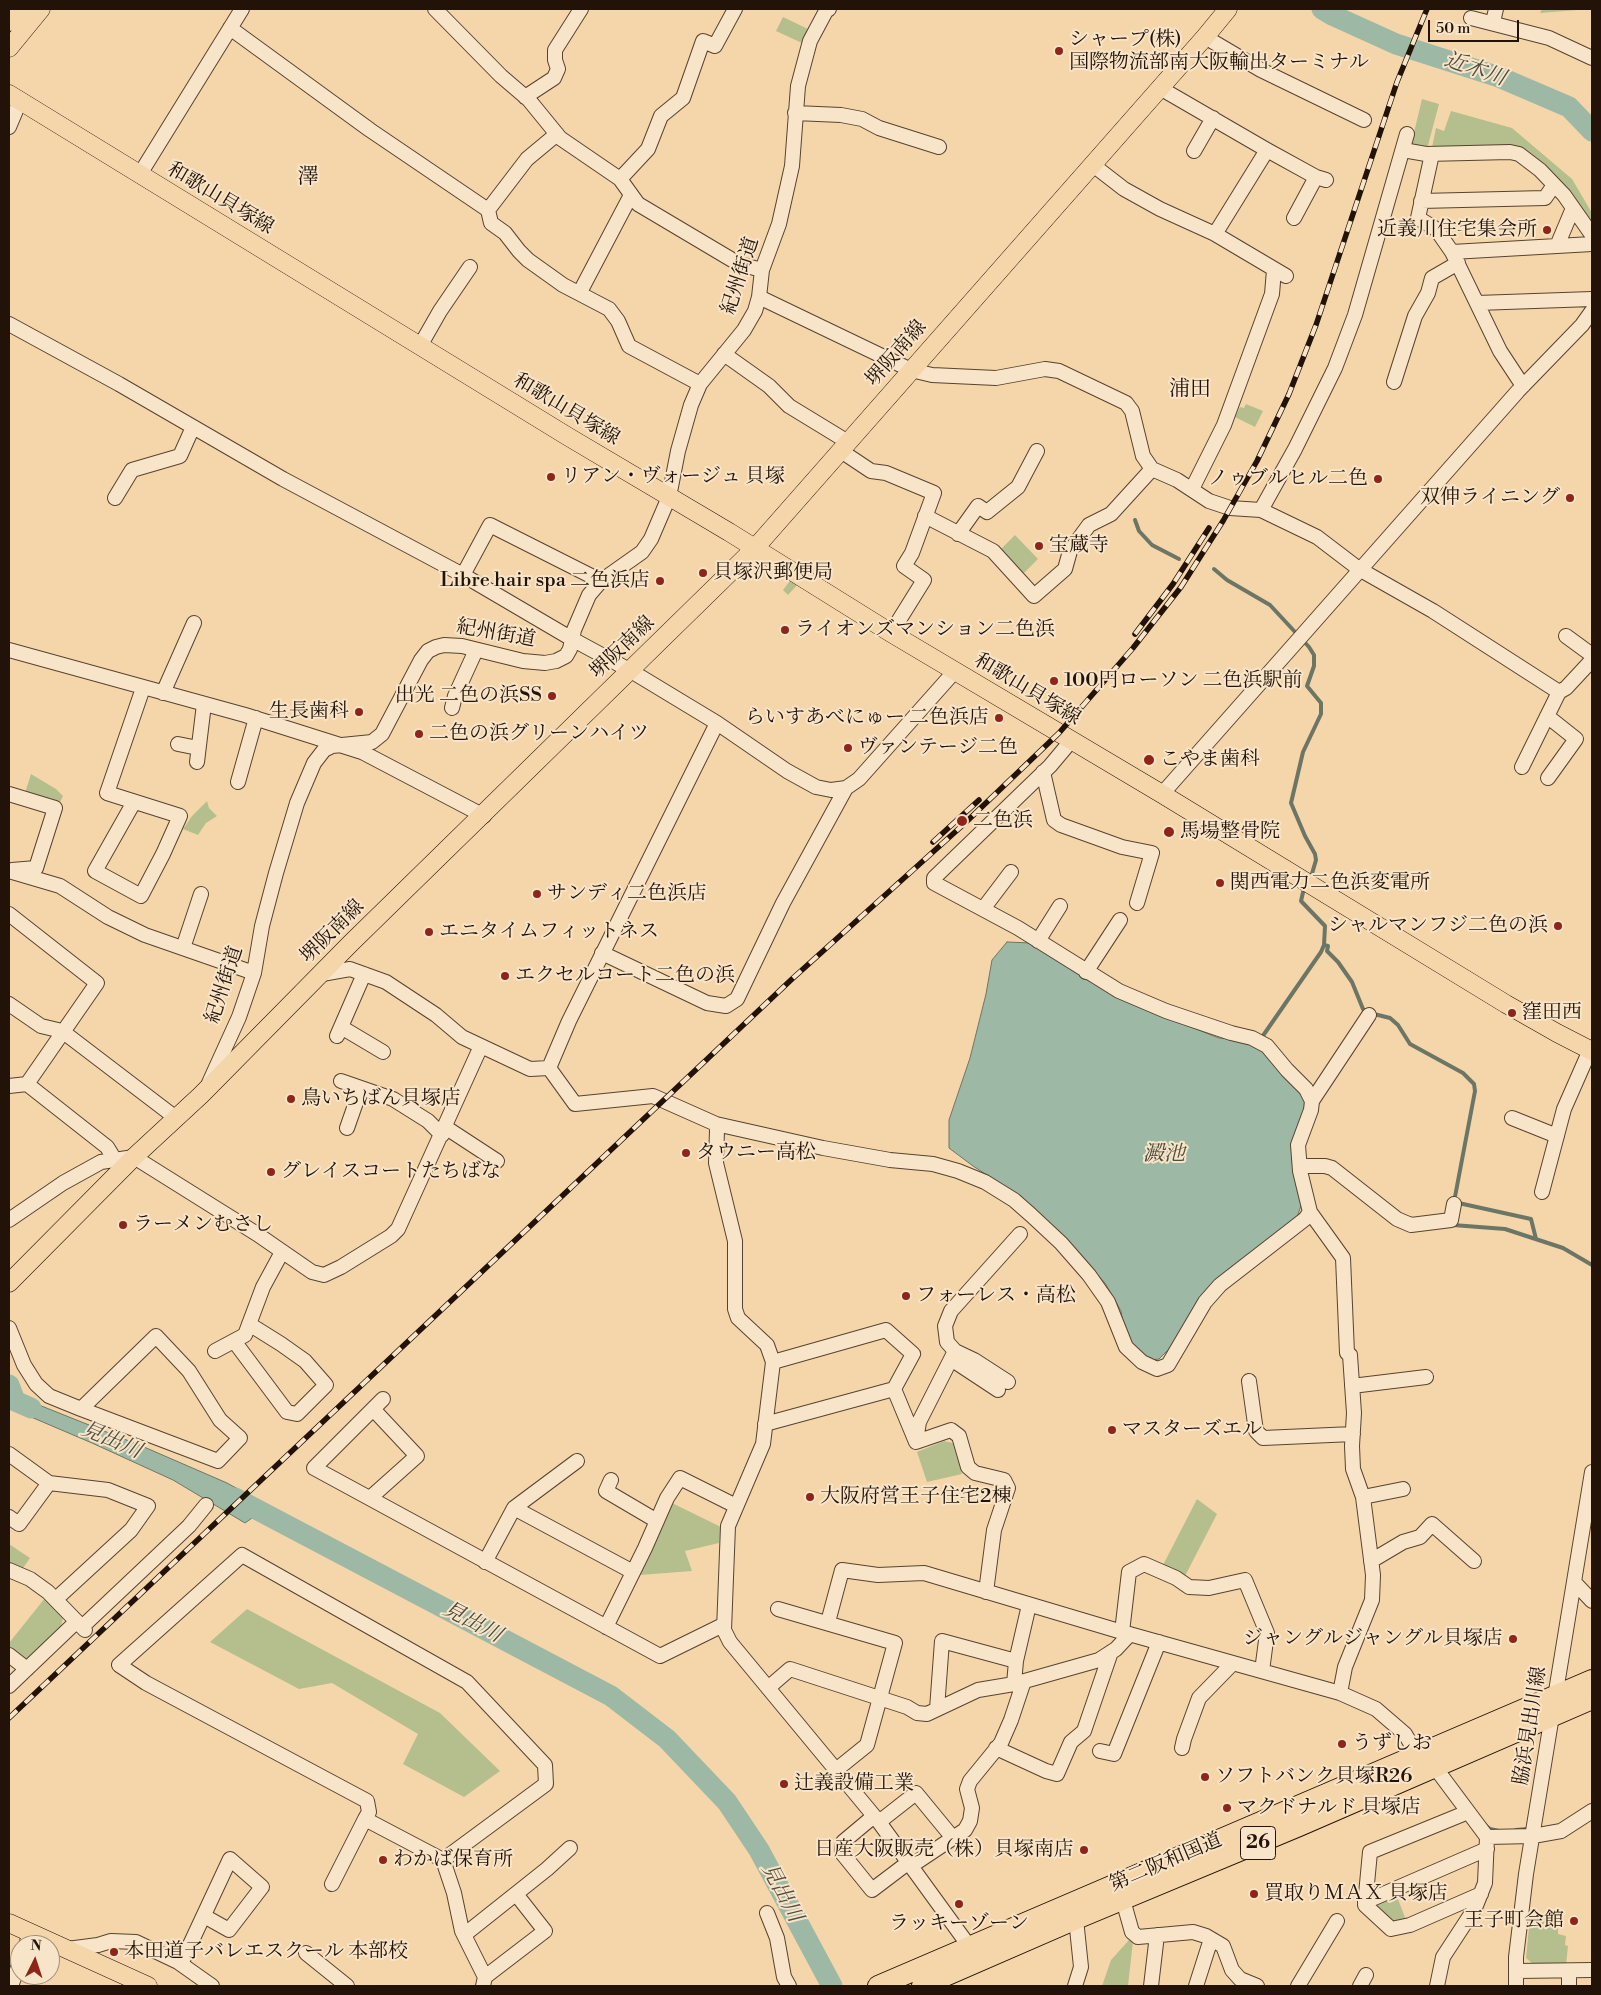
<!DOCTYPE html>
<meta charset="utf-8">
<style>
body{margin:0}
#map{position:relative;width:1601px;height:1995px;overflow:hidden;background:#f5d6aa;font-family:"Libre Bodoni",serif}
canvas{display:block}
.frame{position:absolute;inset:0;border:10px solid #221207;pointer-events:none}
.north{position:absolute;left:10px;top:1935px;width:50px;height:50px;box-sizing:border-box;background:#f8e4c8;border:1px solid #a2907b;border-radius:50%;rotate:4deg;font-size:14px;font-weight:700;line-height:20px;text-align:center;color:#221207}
.north::after{content:'';display:block;margin:auto;width:18px;height:22px;background:#8f2418;clip-path:polygon(50% 0,100% 100%,50% 72%,0 100%)}
.scale{position:absolute;left:1428px;top:20px;width:91px;height:22px;box-sizing:border-box;border:2px solid #221207;border-top:0;padding-left:6px;font-size:15px;line-height:18px;white-space:nowrap;color:#221207;-webkit-text-stroke:4px #f8e4c8;paint-order:stroke}
</style>
<div id="map">
<canvas width="1601" height="1995"></canvas>
<div class="frame"></div>
<div class="north">N</div>
<div class="scale">50 m</div>
</div>
<script>
const ctx = document.querySelector('canvas').getContext('2d');
ctx.lineJoin = 'round';
function fill(path, color) { ctx.fillStyle = color; ctx.fill(path, 'evenodd'); }
const toPath = rows => new Path2D(rows.map(r => 'M' + r).join(''));
function stroke(path, color, width, dash) { ctx.strokeStyle = color; ctx.lineWidth = width; ctx.lineCap = dash ? 'butt' : 'round'; ctx.setLineDash(dash || []); ctx.stroke(path); }
function write(font, color, halo, rows, align = 'center') {
  ctx.font = font + ' "Libre Bodoni","Noto Serif JP",serif'; ctx.lineWidth = 4; ctx.setLineDash([]); ctx.textBaseline = 'middle'; ctx.strokeStyle = halo; ctx.fillStyle = color; for (const [text, x, y, turn = 0] of rows) {
    ctx.save(); ctx.translate(x, y); ctx.rotate((+turn || 0) * Math.PI / 180); ctx.textAlign = isNaN(turn) ? turn : align; if (halo) ctx.strokeText(text, 0, 0); ctx.fillText(text, 0, 0); ctx.restore();
  }
}
const green = toPath([
 [1542,9,1590,9,1540,13],
 [783,17,808,29,802,43,776,31],
 [1422,99,1439,104,1427,149,1411,145],
 [1451,111,1512,128,1572,179,1592,213,1592,231,1527,155,1431,152,1436,128,1444,131],
 [1246,404,1263,411,1255,427,1235,417,1240,407,1244,408],
 [1015,535,1038,559,1022,575,999,551],
 [792,578,799,583,788,595,783,590],
 [31,774,56,789,63,796,59,804,25,793],
 [207,801,209,808,217,816,206,823,198,835,183,829,192,816],
 [944,1441,953,1443,962,1474,927,1482,917,1452],
 [1197,1499,1217,1514,1185,1576,1162,1567],
 [672,1503,721,1527,719,1543,685,1551,692,1571,640,1575],
 [9,1544,30,1558,21,1571,9,1564],
 [45,1598,64,1613,60,1631,27,1663,9,1649,9,1643],
 [247,1609,440,1713,500,1771,464,1797,403,1764,418,1734,332,1683,299,1689,210,1642],
 [1396,1894,1406,1920,1394,1924,1376,1908,1377,1903],
 [1530,1917,1556,1919,1558,1926,1558,1934,1566,1936,1565,1945,1568,1946,1566,1965,1533,1964,1526,1958],
 [1129,1940,1133,1941,1128,1986,1102,1986,1111,1960]
]);
const water = toPath([
 [1007,942,1031,943,1087,980,1170,1019,1219,1038,1244,1040,1257,1044,1303,1094,1308,1105,1297,1130,1302,1203,1297,1217,1225,1272,1203,1296,1172,1346,1159,1359,1147,1361,1134,1346,1124,1331,1121,1311,1105,1283,1076,1251,1007,1188,973,1166,949,1148,949,1120,970,1058,986,994,992,960,1007,942],
 [9,1389,19,1397,144,1447,227,1483,269,1506,245,1523,173,1480,92,1443,10,1408,9,1389]
]);
const stream = toPath([
 [1135,520,1139,531,1152,545,1179,559],
 [1214,569,1227,580,1270,605,1309,647,1314,655,1314,666,1307,686,1321,703,1321,714,1303,752,1291,803,1305,836,1315,854,1316,860,1311,877],
 [1324,945,1328,946,1327,951,1338,962,1352,982,1363,1009,1370,1013,1390,1018,1398,1025,1410,1044,1463,1073,1474,1084,1475,1091,1454,1202,1531,1219,1536,1239],
 [1260,1040,1321,952,1324,945,1325,926,1301,901,1304,888],
 [1453,1225,1505,1229,1563,1248,1592,1265],
 [1485,1825,1490,1829,1499,1831],
 [1516,1830,1527,1829]
]);
const river = toPath([
 [1322,9,1332,15,1396,44,1499,77,1569,107,1592,131],
 [9,1385,15,1401,31,1408],
 [235,1498,611,1696,667,1739,727,1802,759,1850,832,1986]
]);
const minor = toPath([
 [435,9,501,76,529,100,560,138,620,179,638,204,739,264,762,270],
 [1471,18,1549,38,1592,58],
 [1493,22,1496,9],
 [230,28,370,130,488,210,527,159,557,134],
 [1205,37,1261,70,1364,120],
 [1160,88,1267,150,1316,177,1326,180],
 [525,97,554,78,558,69,555,60,555,50,581,9],
 [795,113,841,115,862,119,879,128,939,147],
 [9,127,20,101],
 [1403,150,1426,154,1510,152,1519,154,1540,170,1564,195,1592,235],
 [1194,151,1213,118],
 [1432,154,1418,218,1436,229,1452,252,1500,351,1523,386],
 [1093,165,1124,189,1160,209,1215,234,1286,276],
 [140,174,242,9],
 [620,179,648,149,661,116,683,98,703,41,715,46,735,9],
 [1421,201,1545,198,1554,185],
 [488,210,491,223,505,233,519,251,528,260,563,285,609,309,618,321,629,346,700,384],
 [1294,218,1316,177],
 [1215,234,1267,150],
 [1557,246,1573,208],
 [1452,252,1592,244],
 [580,292,631,195],
 [759,297,911,370,932,375,996,378,1045,369,1059,371,1126,403,1132,411,1143,456,1152,469,1177,480,1209,501,1230,508,1261,510,1317,537,1359,569,1433,611,1559,692],
 [1477,303,1592,299],
 [9,324,119,384,283,479,463,575,572,639,631,671,717,723,787,771,816,787,831,790,846,788,859,779,955,671],
 [420,346,440,311,470,267],
 [724,354,769,386,789,406,848,442],
 [1394,382,1415,316,1428,293,1432,278,1458,263],
 [841,451,871,471,886,473,934,493,912,553,904,566,924,580,891,633],
 [1192,489,1224,425,1272,294,1274,270],
 [115,498,132,470,180,456,193,427],
 [1261,510,1295,449,1335,368,1355,315,1407,134],
 [925,516,993,551,1034,596,1065,569,1070,551,1089,525,1111,514,1152,469],
 [958,534,978,506,987,512,1018,487,1037,451],
 [463,575,490,525,601,581],
 [1566,636,1592,655],
 [9,650,245,715,362,752,484,816],
 [163,693,194,623],
 [452,708,455,696,476,650],
 [1547,716,1576,739,1548,778],
 [178,744,198,748],
 [197,762,204,704],
 [1522,767,1559,692,1566,688,1592,660],
 [1043,772,1054,820,1061,825,1122,847,1152,853,1137,903],
 [238,782,256,718],
 [9,794,55,808,36,868,12,870],
 [1162,794,1518,391,1582,325,1592,311],
 [134,802,95,871,141,896,163,854,180,816,107,793,143,688],
 [9,871,60,886,108,917,145,935,254,973],
 [983,909,1011,872],
 [9,914,97,983,27,1084,9,1086],
 [1038,941,1060,906],
 [183,948,201,894],
 [602,953,707,1003,726,1006,737,999,783,903,846,788],
 [1086,972,1120,920],
 [322,974,350,969,386,982,436,1015,462,1037,530,1069,549,1068,569,1021,717,723],
 [9,1004,41,1026,62,1031,176,1118],
 [341,1027,383,1052],
 [337,1036,364,974],
 [549,1068,575,1104,653,1096,716,1124,823,1148,890,1160,933,1164,958,1171,985,1182,1014,1200,1031,1215,1061,1243,1089,1275,1108,1302,1126,1347,1142,1362,1157,1369,1168,1365,1205,1302,1220,1285,1305,1219,1310,1212,1300,1171,1298,1145,1311,1110,1312,1101,1306,1089,1287,1070,1267,1046,1252,1038,1231,1033,1166,1011,1119,991,1018,928,934,883,934,878,1050,766,1071,741],
 [341,1081,393,1099,428,1121,442,1135],
 [209,1083,239,1017,254,973,262,926,276,873,297,803,314,763,324,750,332,746,372,742,382,734,421,660,428,651,436,647,444,645,462,646,523,661,545,663,556,661,566,656,570,649,574,630,589,595,601,581,642,552,651,539,669,497,678,451,691,405,700,384,744,330,755,311,759,297,762,270,779,224,792,166,798,86,810,41,826,11,829,9],
 [27,1084,107,1147,115,1160],
 [1312,1101,1369,1015],
 [1512,1118,1557,1136],
 [716,1124,717,1130,716,1163,735,1241,735,1309,738,1318,767,1345,773,1362,763,1444,728,1526,724,1630,730,1642,879,1822,969,1946],
 [445,1127,497,1161],
 [347,1128,361,1088],
 [1300,1166,1325,1166,1332,1168,1397,1219,1411,1225,1451,1220,1454,1204],
 [1542,1192,1564,1109,1590,1050],
 [1310,1212,1343,1258,1347,1353,1350,1355,1354,1413,1352,1446,1353,1469,1363,1497,1373,1575,1372,1600,1345,1667,1340,1693],
 [9,1220,63,1183,101,1162,134,1157,257,1234,312,1272,324,1275,341,1267,391,1236,398,1229,481,1046],
 [9,1328,24,1365,36,1384,49,1396,81,1409,218,1461,240,1438,220,1420,189,1371,156,1336,81,1409],
 [234,1341,287,1412,297,1414,326,1385,305,1361,281,1344,249,1324],
 [215,1351,245,1335,263,1287,282,1252],
 [955,1351,974,1360,1008,1382],
 [951,1359,998,1390],
 [773,1362,886,1330,913,1354,894,1389,916,1442,951,1430,959,1436,968,1467,975,1473,1004,1480,1008,1488,994,1530,986,1592],
 [1249,1381,1256,1431,1263,1438,1353,1434],
 [1352,1386,1426,1377],
 [383,1399,314,1468,660,1656,723,1625],
 [765,1424,894,1389],
 [916,1441,919,1422,955,1351,947,1342,945,1326,951,1311,1020,1234],
 [9,1454,49,1483],
 [611,1480,606,1491,657,1521],
 [1363,1497,1403,1489],
 [370,1498,417,1456,373,1409],
 [514,1508,633,1572],
 [9,1517,19,1524,49,1483,108,1490,148,1506,131,1530,56,1599],
 [1371,1561,1403,1542,1420,1537,1432,1524,1474,1561],
 [485,1562,514,1508,577,1461],
 [9,1570,30,1579,48,1592,85,1630],
 [1574,1582,1592,1601],
 [778,1609,895,1643,867,1745,836,1770],
 [828,1622,842,1570,878,1575,924,1573,1122,1632,1340,1693,1376,1709,1405,1734,1418,1756,1434,1766,1487,1837,1485,1883,1475,1908,1443,1957,1437,1986],
 [82,1627,189,1526,206,1505],
 [606,1627,645,1548,667,1498,680,1478,736,1506],
 [1122,1632,1129,1572,1144,1564,1176,1578,1189,1587,1209,1588,1245,1580,1267,1633,1262,1671],
 [9,1655,27,1669],
 [1016,1661,1029,1605],
 [9,1686,76,1622],
 [768,1688,790,1669,907,1707,917,1713,927,1714,978,1690,1014,1684,1099,1660,1116,1649,1130,1634],
 [937,1709,942,1641,1016,1661,1014,1684],
 [996,1748,1046,1771,1057,1774,1071,1742,1084,1731,1111,1652],
 [1182,1748,1184,1739,1199,1698,1233,1663],
 [1100,1751,1114,1754,1159,1642],
 [1468,1812,1370,1852,1365,1905,1391,1929,1410,1925,1481,1894],
 [874,1816,843,1842,842,1853,872,1890,909,1862],
 [879,1822,916,1793,953,1838],
 [1487,1837,1533,1836,1561,1831,1592,1811],
 [443,1860,454,1893,462,1931,485,1977],
 [911,1866,965,1830,970,1821,972,1808,967,1789,970,1781,1001,1743,1011,1720,1024,1681],
 [332,1884,365,1819,369,1812,367,1801,146,1683,119,1665,242,1555,467,1682,545,1765,546,1784,443,1860,365,1819],
 [1123,1900,1132,1932,1138,1937,1193,1932,1206,1936,1223,1946,1232,1970,1240,1979,1257,1986],
 [1365,1902,1487,1849],
 [767,1913,777,1938,784,1977,789,1986],
 [464,1935,547,1869,570,1848],
 [26,1945,30,1933],
 [67,1949,98,1945,111,1941,136,1942,178,1962,212,1986],
 [306,1953,347,1986],
 [181,1964,230,1859,262,1887,229,1930,204,1916],
 [1517,1971,1592,1970],
 [1569,1971,1569,1986],
 [11,1986,20,1962],
 [483,1986,485,1977,545,1931,516,1894],
 [1075,1986,1081,1967,1076,1919],
 [1151,1986,1157,1935],
 [1196,1986,1211,1939],
 [1298,1986,1337,1921],
 [1360,1986,1366,1975],
 [1516,1986,1516,1957,1526,1874,1592,1472]
]);
const major = toPath([
 [9,22,20,9],
 [9,48,41,9],
 [9,94,567,436,729,532,891,633,1162,794,1506,1004,1557,1033,1592,1051],
 [9,1283,134,1157,201,1095,351,943,755,548,1205,37,1228,9],
 [9,1923,148,1986]
]);
const highway = toPath([
 [878,1986,1592,1680],
 [922,1986,1076,1919,1299,1826,1592,1699]
]);
const rail = toPath([
 [1135,634,1173,584,1209,528],
 [933,842,979,800],
 [9,1718,792,979,964,824,1059,733,1133,648,1181,587,1223,521,1257,461,1289,394,1316,325,1397,82,1427,9]
]);
const markers = [
 [1059,51,5,"#8f2418"],
 [1547,230,5,"#8f2418"],
 [551,477,5,"#8f2418"],
 [1378,479,5,"#8f2418"],
 [1570,498,5,"#8f2418"],
 [1039,546,5,"#8f2418"],
 [703,573,5,"#8f2418"],
 [660,581,5,"#8f2418"],
 [785,630,5,"#8f2418"],
 [1054,681,5,"#8f2418"],
 [552,696,5,"#8f2418"],
 [359,712,5,"#8f2418"],
 [999,718,5,"#8f2418"],
 [419,734,5,"#8f2418"],
 [848,748,5,"#8f2418"],
 [1149,760,6,"#8f2418"],
 [962,821,6,"#8f2418"],
 [1169,832,6,"#8f2418"],
 [1220,883,5,"#8f2418"],
 [537,894,5,"#8f2418"],
 [1558,926,5,"#8f2418"],
 [429,932,5,"#8f2418"],
 [505,976,5,"#8f2418"],
 [1512,1013,5,"#8f2418"],
 [291,1099,5,"#8f2418"],
 [686,1153,5,"#8f2418"],
 [271,1172,5,"#8f2418"],
 [123,1225,5,"#8f2418"],
 [906,1296,5,"#8f2418"],
 [1112,1430,5,"#8f2418"],
 [810,1497,5,"#8f2418"],
 [1513,1639,5,"#8f2418"],
 [1342,1744,5,"#8f2418"],
 [1205,1777,5,"#8f2418"],
 [784,1784,5,"#8f2418"],
 [1227,1808,5,"#8f2418"],
 [1084,1850,5,"#8f2418"],
 [383,1860,5,"#8f2418"],
 [1254,1894,5,"#8f2418"],
 [959,1904,5,"#8f2418"],
 [1574,1921,5,"#8f2418"],
 [114,1952,5,"#8f2418"]
];
const shields = [
 [1258,1843,35]
];
const shieldNames = [
 ["26",1258,1843]
];
const poiNames = [
 ["シャープ(株)",1069,40],
 ["国際物流部南大阪輸出ターミナル",1069,63],
 ["近義川住宅集会所",1537,230,"right"],
 ["リアン・ヴォージュ 貝塚",561,477],
 ["ノゥブルヒル二色",1368,479,"right"],
 ["双伸ライニング",1560,498,"right"],
 ["宝蔵寺",1049,546],
 ["貝塚沢郵便局",713,573],
 ["Libre hair spa 二色浜店",650,581,"right"],
 ["ライオンズマンション二色浜",795,630],
 ["100円ローソン 二色浜駅前",1064,681],
 ["出光 二色の浜SS",542,696,"right"],
 ["生長歯科",349,712,"right"],
 ["らいすあべにゅー 二色浜店",989,718,"right"],
 ["二色の浜グリーンハイツ",429,734],
 ["ヴァンテージ二色",858,748],
 ["こやま歯科",1160,760],
 ["二色浜",973,821],
 ["馬場整骨院",1180,832],
 ["関西電力二色浜変電所",1230,883],
 ["サンディ二色浜店",547,894],
 ["シャルマンフジ二色の浜",1548,926,"right"],
 ["エニタイムフィットネス",439,932],
 ["エクセルコート二色の浜",515,976],
 ["窪田西",1522,1013],
 ["鳥いちばん貝塚店",301,1099],
 ["タウニー高松",696,1153],
 ["グレイスコートたちばな",281,1172],
 ["ラーメンむさし",133,1225],
 ["フォーレス・高松",916,1296],
 ["マスターズエル",1122,1430],
 ["大阪府営王子住宅2棟",820,1497],
 ["ジャングルジャングル貝塚店",1503,1639,"right"],
 ["うずしお",1352,1744],
 ["ソフトバンク貝塚R26",1215,1777],
 ["辻義設備工業",794,1784],
 ["マクドナルド 貝塚店",1237,1808],
 ["日産大阪販売（株）貝塚南店",1074,1850,"right"],
 ["わかば保育所",393,1860],
 ["買取りＭＡＸ 貝塚店",1264,1894],
 ["王子町会館",1564,1921,"right"],
 ["ラッキーゾーン",959,1924,"center"],
 ["本田道子バレエスクール 本部校",124,1952]
];
const streetNames = [
 ["和歌山貝塚線",220,199,31],
 ["紀州街道",741,276,-72],
 ["堺阪南線",897,354,-49],
 ["和歌山貝塚線",566,410,31],
 ["紀州街道",496,634,10],
 ["堺阪南線",623,648,-44],
 ["和歌山貝塚線",1027,690,31],
 ["堺阪南線",333,932,-45],
 ["紀州街道",225,985,-72],
 ["脇浜見出川線",1531,1726,-81],
 ["第二阪和国道",1166,1863,-23]
];
const waterNames = [
 ["近木川",1475,70,19],
 ["澱池",1164,1155],
 ["見出川",111,1441,23],
 ["見出川",472,1623,28],
 ["見出川",781,1893,62]
];
const neighbourhoodNames = [
 ["澤",308,178],
 ["浦田",1190,390]
];
fill(green, '#b5bf8d');
fill(water, '#9db9a5');
stroke(water, '#6c7666', 1);
stroke(stream, '#6c7666', 4);
stroke(river, '#9db9a5', 21);
stroke(minor, '#574330', 16);
stroke(major, '#221207', 19);
stroke(highway, '#221207', 22);
stroke(minor, '#f8e4c8', 14);
stroke(major, '#f5d6aa', 18);
stroke(highway, '#f5d6aa', 20);
stroke(rail, '#221207', 5.5);
stroke(rail, '#f8e4c8', 4, [11]);
for (const [x, y, r, color] of markers) { const dot = new Path2D(); dot.arc(x, y, r, 0, 2 * Math.PI); ctx.fillStyle = color; ctx.fill(dot); stroke(dot, '#f8e4c8', 2); }
for (const [x, y, w] of shields) { const box = new Path2D(); box.roundRect(x - w / 2, y - 16.5, w, 33, 4); ctx.fillStyle = '#f8e4c8'; ctx.fill(box); stroke(box, '#221207', 1); }
write('bold 19px', '#221207', null, shieldNames);
write('20px', '#221207', '#f8e4c8', poiNames, 'left');
write('20px', '#221207', '#f8e4c8', streetNames);
write('italic 21px', '#4d4c3e', '#f8e4c8', waterNames);
write('21px', '#221207', '#f8e4c8', neighbourhoodNames);
</script>
